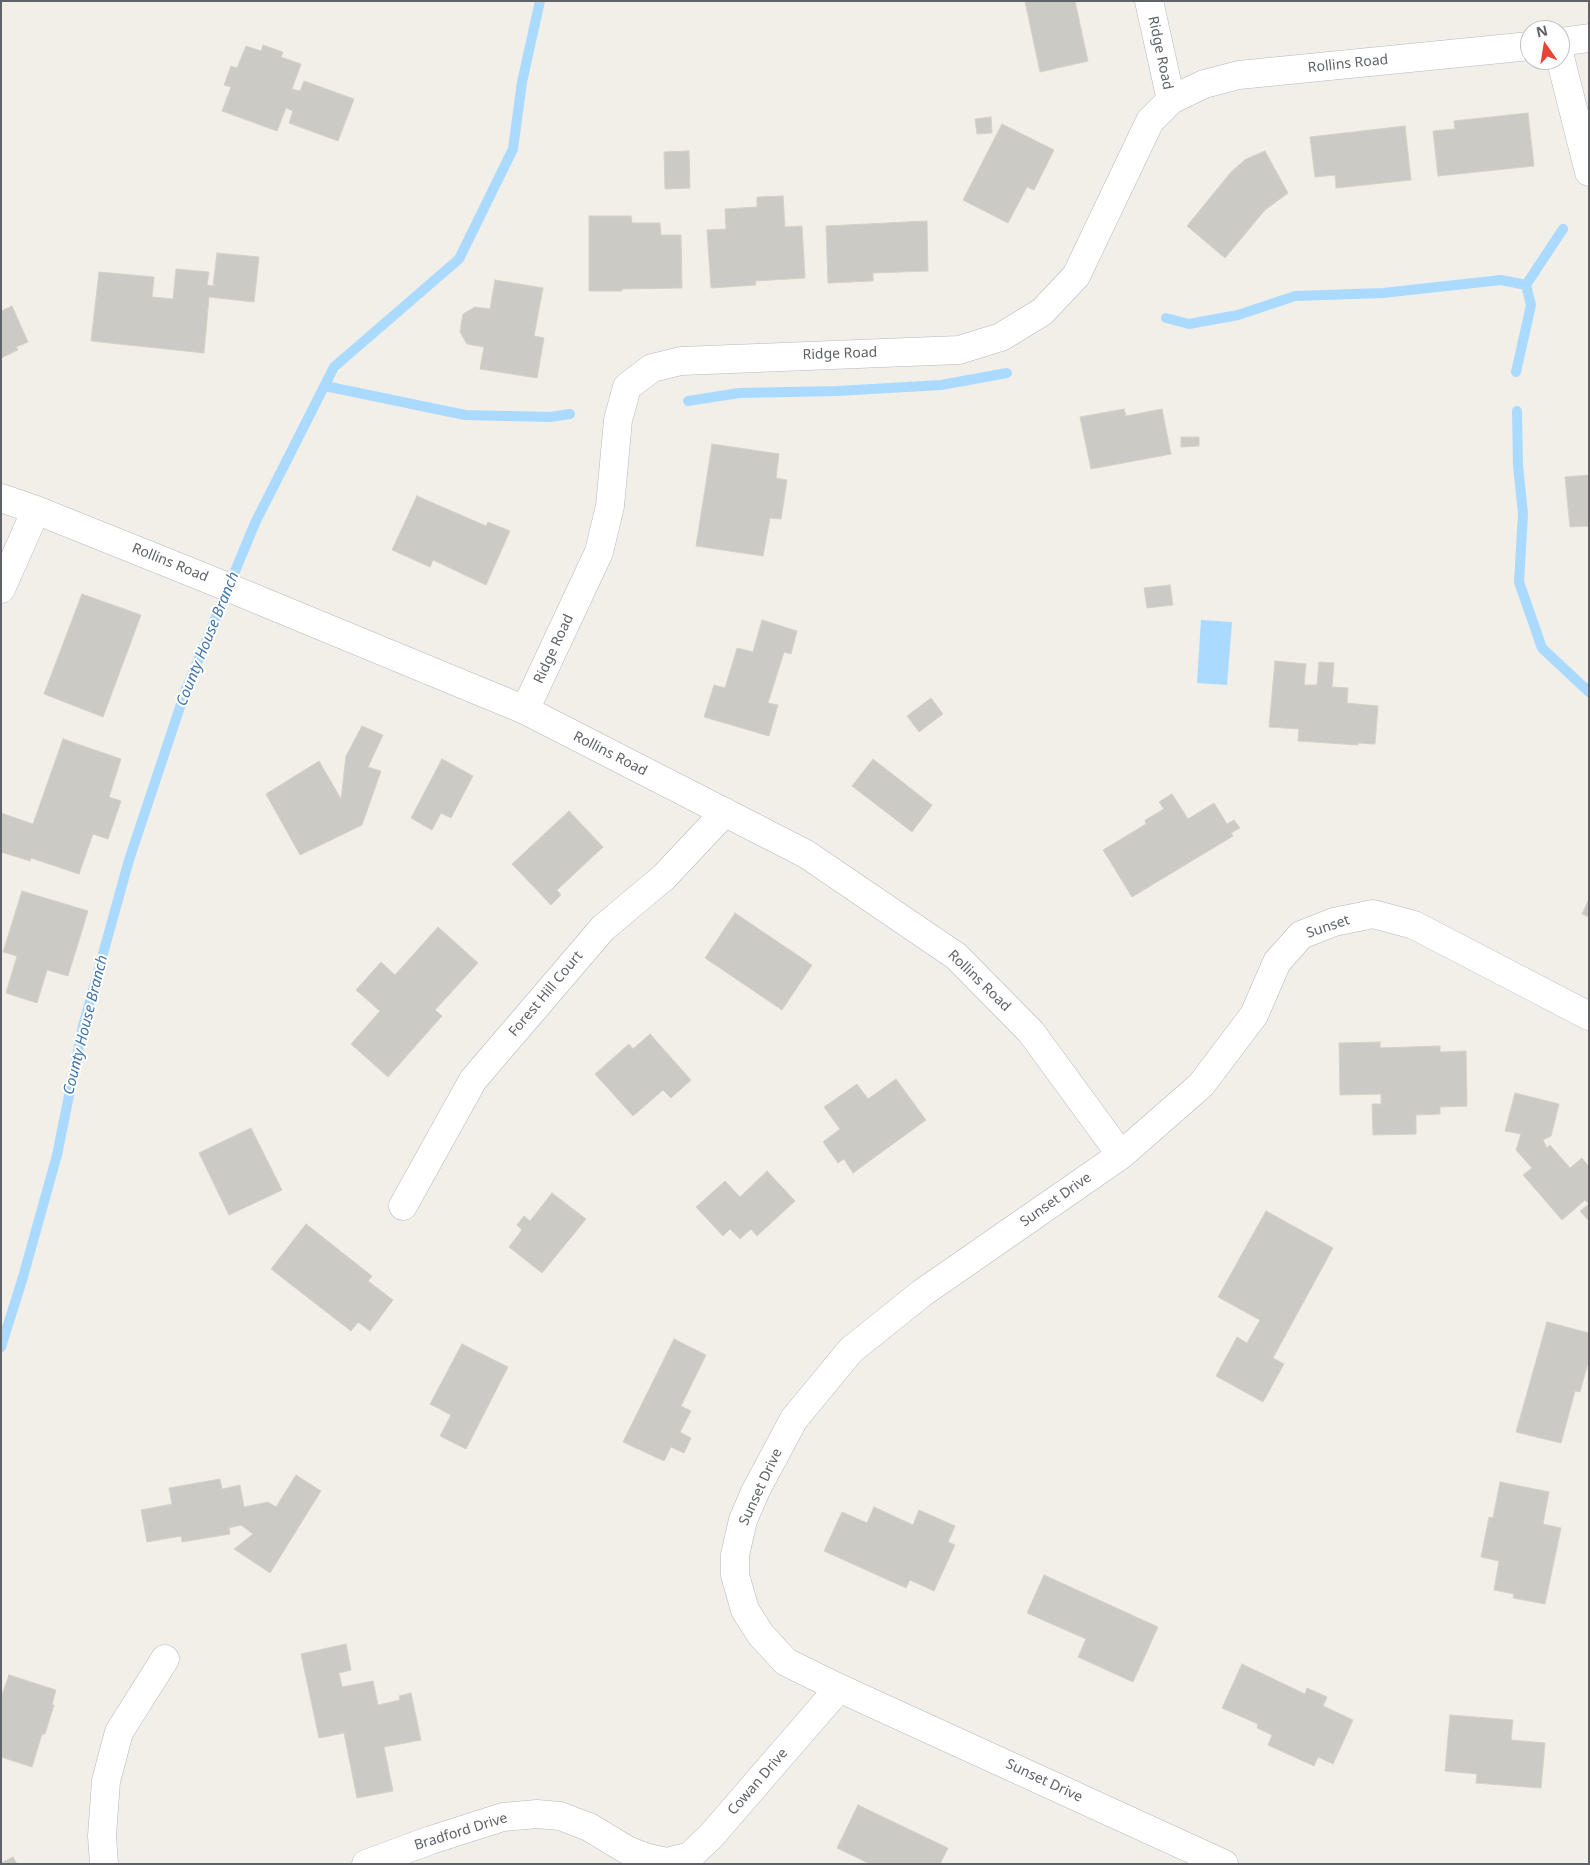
<!DOCTYPE html>
<style>
body{margin:0}
#map{position:relative;width:1590px;height:1865px;overflow:hidden;background:#f1efe8;font-family:"Noto Sans",sans-serif}
canvas{display:block}
.frame{position:absolute;inset:0;border:2px solid #5f6368;pointer-events:none}
.north{position:absolute;left:1520px;top:20px;width:50px;height:50px;box-sizing:border-box;background:#fff;border:1px solid #bfc1c3;border-radius:50%;rotate:347deg;font-size:14px;font-weight:700;line-height:20px;text-align:center;color:#5f6368}
.north::after{content:'';display:block;margin:auto;width:18px;height:22px;background:#ea4335;clip-path:polygon(50% 0,100% 100%,50% 72%,0 100%)}
</style>
<div id="map">
<canvas width="1590" height="1865"></canvas>
<div class="frame"></div>
<div class="north">N</div>
</div>
<script>
const ctx = document.querySelector('canvas').getContext('2d');
ctx.lineJoin = 'round';
function fill(path, color) { ctx.fillStyle = color; ctx.fill(path, 'evenodd'); }
const toPath = rows => new Path2D(rows.map(r => 'M' + r).join(''));
function stroke(path, color, width, dash) { ctx.strokeStyle = color; ctx.lineWidth = width; ctx.lineCap = dash ? 'butt' : 'round'; ctx.setLineDash(dash || []); ctx.stroke(path); }
function write(font, color, halo, rows, align = 'center') {
  ctx.font = font + ' "Noto Sans",sans-serif'; ctx.lineWidth = 4; ctx.setLineDash([]); ctx.textBaseline = 'middle'; ctx.strokeStyle = halo; ctx.fillStyle = color; for (const [text, x, y, turn = 0] of rows) {
    ctx.save(); ctx.translate(x, y); ctx.rotate((+turn || 0) * Math.PI / 180); ctx.textAlign = isNaN(turn) ? turn : align; if (halo) ctx.strokeText(text, 0, 0); ctx.fillText(text, 0, 0); ctx.restore();
  }
}
const water = toPath([
 [1201,620,1232,622,1227,685,1197,683]
]);
const stream = toPath([
 [1526,285,1563,229],
 [1166,318,1189,324,1238,315,1295,296,1383,293,1501,280,1526,285,1531,305,1516,372],
 [325,386,465,415,550,417,570,414],
 [688,401,739,393,838,391,941,385,1007,373],
 [1517,411,1518,465,1523,514,1519,582,1542,648,1589,692],
 [1,1347,23,1277,57,1155,83,1026,129,860,185,692,255,523,334,367,459,259,513,149,522,82,540,1]
]);
const building = toPath([
 [1025,1,1075,1,1088,61,1040,72,1025,1],
 [263,45,283,52,281,57,301,64,292,89,300,91,304,81,354,99,338,141,289,123,293,111,286,108,277,131,222,111,231,87,224,85,231,66,237,68,246,46,261,51,263,45],
 [1528,113,1534,166,1438,176,1433,131,1455,129,1454,121,1528,113],
 [991,117,992,133,977,134,975,119,991,117],
 [1002,124,1054,150,1034,190,1027,187,1008,223,963,200,1002,124],
 [1405,126,1411,180,1336,188,1335,175,1315,177,1310,137,1405,126],
 [689,151,690,188,665,189,664,152,689,151],
 [1265,151,1288,193,1265,210,1225,258,1187,226,1231,172,1246,159,1265,151],
 [783,196,785,227,802,226,805,278,755,281,756,285,711,288,707,230,726,229,725,209,757,207,757,197,783,196],
 [589,216,631,216,632,223,660,223,661,235,681,235,682,288,622,289,622,291,589,291,589,216],
 [927,221,928,271,873,273,873,281,828,283,826,226,927,221],
 [217,253,259,257,254,302,209,297,204,353,91,341,99,272,154,277,152,297,173,299,176,269,209,272,207,285,213,286,217,253],
 [495,280,543,288,534,336,544,338,537,378,480,369,484,347,467,344,460,332,463,314,475,307,490,309,495,280],
 [12,306,28,342,16,347,18,350,1,358,1,311,12,306],
 [1124,409,1126,416,1162,409,1171,454,1091,469,1080,417,1124,409],
 [1181,437,1199,437,1199,446,1181,447,1181,437],
 [712,444,779,454,776,478,787,480,781,519,770,518,763,556,696,546,712,444],
 [1589,475,1589,526,1570,527,1565,477,1589,475],
 [417,496,486,526,488,522,510,531,486,585,433,560,430,567,392,550,417,496],
 [1170,585,1173,605,1147,608,1144,588,1170,585],
 [82,594,141,615,103,717,44,694,82,594],
 [762,620,797,631,791,654,784,652,768,703,778,705,769,736,704,717,714,685,725,688,737,648,753,652,762,620],
 [1275,661,1306,664,1304,685,1317,685,1319,662,1334,663,1332,687,1348,688,1347,703,1378,706,1375,744,1358,743,1358,745,1298,741,1299,729,1269,727,1275,661],
 [931,698,943,714,919,732,907,716,931,698],
 [362,726,383,735,368,767,381,771,362,825,300,855,266,794,319,761,341,799,346,756,362,726],
 [63,739,121,759,109,797,121,801,108,839,93,834,79,874,31,858,30,861,1,852,1,813,33,824,63,739],
 [442,759,473,776,451,818,441,813,432,830,411,818,442,759],
 [873,759,932,805,912,832,852,786,873,759],
 [1172,794,1188,819,1214,803,1227,824,1234,820,1240,828,1231,833,1233,836,1132,897,1103,850,1146,824,1145,820,1164,809,1159,802,1172,794],
 [569,811,603,847,557,890,561,895,551,905,512,864,569,811],
 [22,891,88,911,68,976,47,970,37,1003,6,993,17,956,3,952,22,891],
 [1589,899,1589,917,1582,914,1589,899],
 [735,913,812,965,782,1010,705,958,735,913],
 [438,927,478,963,435,1010,442,1016,388,1077,351,1044,380,1011,356,990,381,962,395,975,438,927],
 [650,1034,691,1080,671,1098,663,1090,633,1116,595,1074,629,1044,633,1049,650,1034],
 [1380,1042,1380,1048,1440,1046,1440,1052,1466,1051,1467,1106,1440,1107,1440,1114,1416,1115,1416,1134,1373,1135,1372,1104,1381,1104,1381,1094,1340,1095,1339,1043,1380,1042],
 [896,1079,926,1120,853,1173,844,1159,838,1163,823,1142,840,1129,824,1107,857,1084,868,1099,896,1079],
 [1515,1093,1559,1104,1551,1136,1543,1140,1547,1148,1550,1145,1570,1168,1582,1158,1589,1167,1589,1221,1580,1211,1589,1204,1585,1200,1562,1220,1523,1175,1532,1168,1516,1150,1521,1134,1505,1131,1515,1093],
 [251,1128,282,1190,229,1215,199,1153,251,1128],
 [767,1171,795,1201,757,1236,751,1229,740,1239,730,1229,723,1236,696,1207,725,1181,740,1197,767,1171],
 [552,1193,586,1219,542,1273,509,1247,522,1230,517,1225,524,1216,530,1221,552,1193],
 [1266,1211,1333,1248,1273,1358,1284,1364,1263,1402,1216,1376,1237,1337,1247,1343,1260,1320,1218,1297,1266,1211],
 [306,1224,372,1276,368,1281,393,1300,370,1331,358,1322,351,1331,271,1269,306,1224],
 [1547,1322,1589,1333,1589,1359,1580,1392,1575,1391,1561,1443,1516,1432,1547,1322],
 [674,1339,706,1355,681,1406,691,1411,680,1432,691,1438,684,1453,671,1447,664,1461,623,1442,674,1339],
 [462,1344,508,1367,466,1449,440,1436,451,1415,430,1404,462,1344],
 [296,1475,321,1491,270,1573,234,1549,253,1534,241,1525,229,1528,230,1534,182,1542,181,1536,147,1542,141,1510,172,1504,169,1488,220,1479,222,1489,240,1485,244,1507,268,1502,276,1507,296,1475],
 [1500,1482,1549,1492,1543,1524,1561,1528,1545,1604,1513,1598,1514,1594,1494,1590,1499,1561,1481,1557,1489,1517,1493,1518,1500,1482],
 [874,1507,913,1525,919,1510,955,1526,948,1542,955,1545,934,1591,910,1580,906,1588,824,1551,842,1512,867,1523,874,1507],
 [1044,1575,1158,1627,1133,1682,1078,1657,1086,1639,1027,1613,1044,1575],
 [346,1644,351,1670,339,1673,342,1687,373,1681,378,1705,400,1700,399,1696,411,1693,421,1740,384,1747,393,1791,357,1798,344,1733,319,1738,301,1654,346,1644],
 [1242,1664,1305,1694,1307,1688,1327,1697,1323,1706,1353,1720,1333,1764,1318,1757,1314,1766,1268,1745,1272,1735,1257,1728,1258,1724,1222,1708,1242,1664],
 [9,1675,56,1690,52,1705,54,1705,45,1734,42,1734,32,1767,1,1757,1,1698,9,1675],
 [1450,1715,1513,1720,1511,1740,1545,1743,1541,1788,1476,1783,1477,1774,1445,1771,1450,1715],
 [858,1805,948,1848,940,1864,870,1864,837,1848,858,1805],
 [13,1857,17,1864,1,1864,1,1863,13,1857]
]);
const minor = toPath([
 [1149,1,1171,100],
 [1560,42,1589,38],
 [1560,57,1589,172],
 [1,498,36,510,203,577,525,710,806,854,956,956,1031,1032,1121,1155],
 [1,589,36,510],
 [525,710,599,552,610,506,618,420,627,387,652,368,681,361,959,350,1001,337,1042,312,1076,276,1150,121,1171,100,1204,84,1239,75,1530,46],
 [403,1206,473,1080,603,928,664,877,725,812],
 [104,1864,102,1836,106,1781,119,1732,165,1659],
 [366,1864,431,1840,503,1817,537,1814,560,1816,589,1827,627,1850,648,1858,667,1862,690,1856,711,1836,839,1688],
 [1224,1864,839,1688,786,1662,761,1635,745,1610,735,1575,735,1555,743,1520,756,1490,794,1419,851,1350,922,1293,1121,1155,1201,1085,1254,1015,1277,962,1301,935,1334,922,1373,914,1414,925,1589,1016]
]);
const streetNames = [
 ["Ridge Road",1160,53,78],
 ["Rollins Road",1348,64,-6],
 ["Ridge Road",840,354,-2],
 ["Rollins Road",170,563,22],
 ["Ridge Road",554,649,-65],
 ["Rollins Road",610,754,27],
 ["Sunset",1328,927,-19],
 ["Rollins Road",979,981,44],
 ["Forest Hill Court",546,994,-50],
 ["Sunset Drive",1056,1200,-35],
 ["Sunset Drive",761,1487,-65],
 ["Sunset Drive",1044,1781,25],
 ["Cowan Drive",758,1782,-49],
 ["Bradford Drive",461,1832,-17]
];
const waterNames = [
 ["County House Branch",208,639,-68],
 ["County House Branch",86,1025,-76]
];
fill(water, '#aadaff');
stroke(stream, '#aadaff', 10);
fill(building, '#cccac5');
stroke(building, '#d6d1c6', 1);
stroke(minor, '#b5b8bc', 29);
stroke(minor, '#fff', 28);
write('14px', '#5f6368', '#fff', streetNames);
write('italic 15px', '#4174aa', '#fff', waterNames);
</script>
